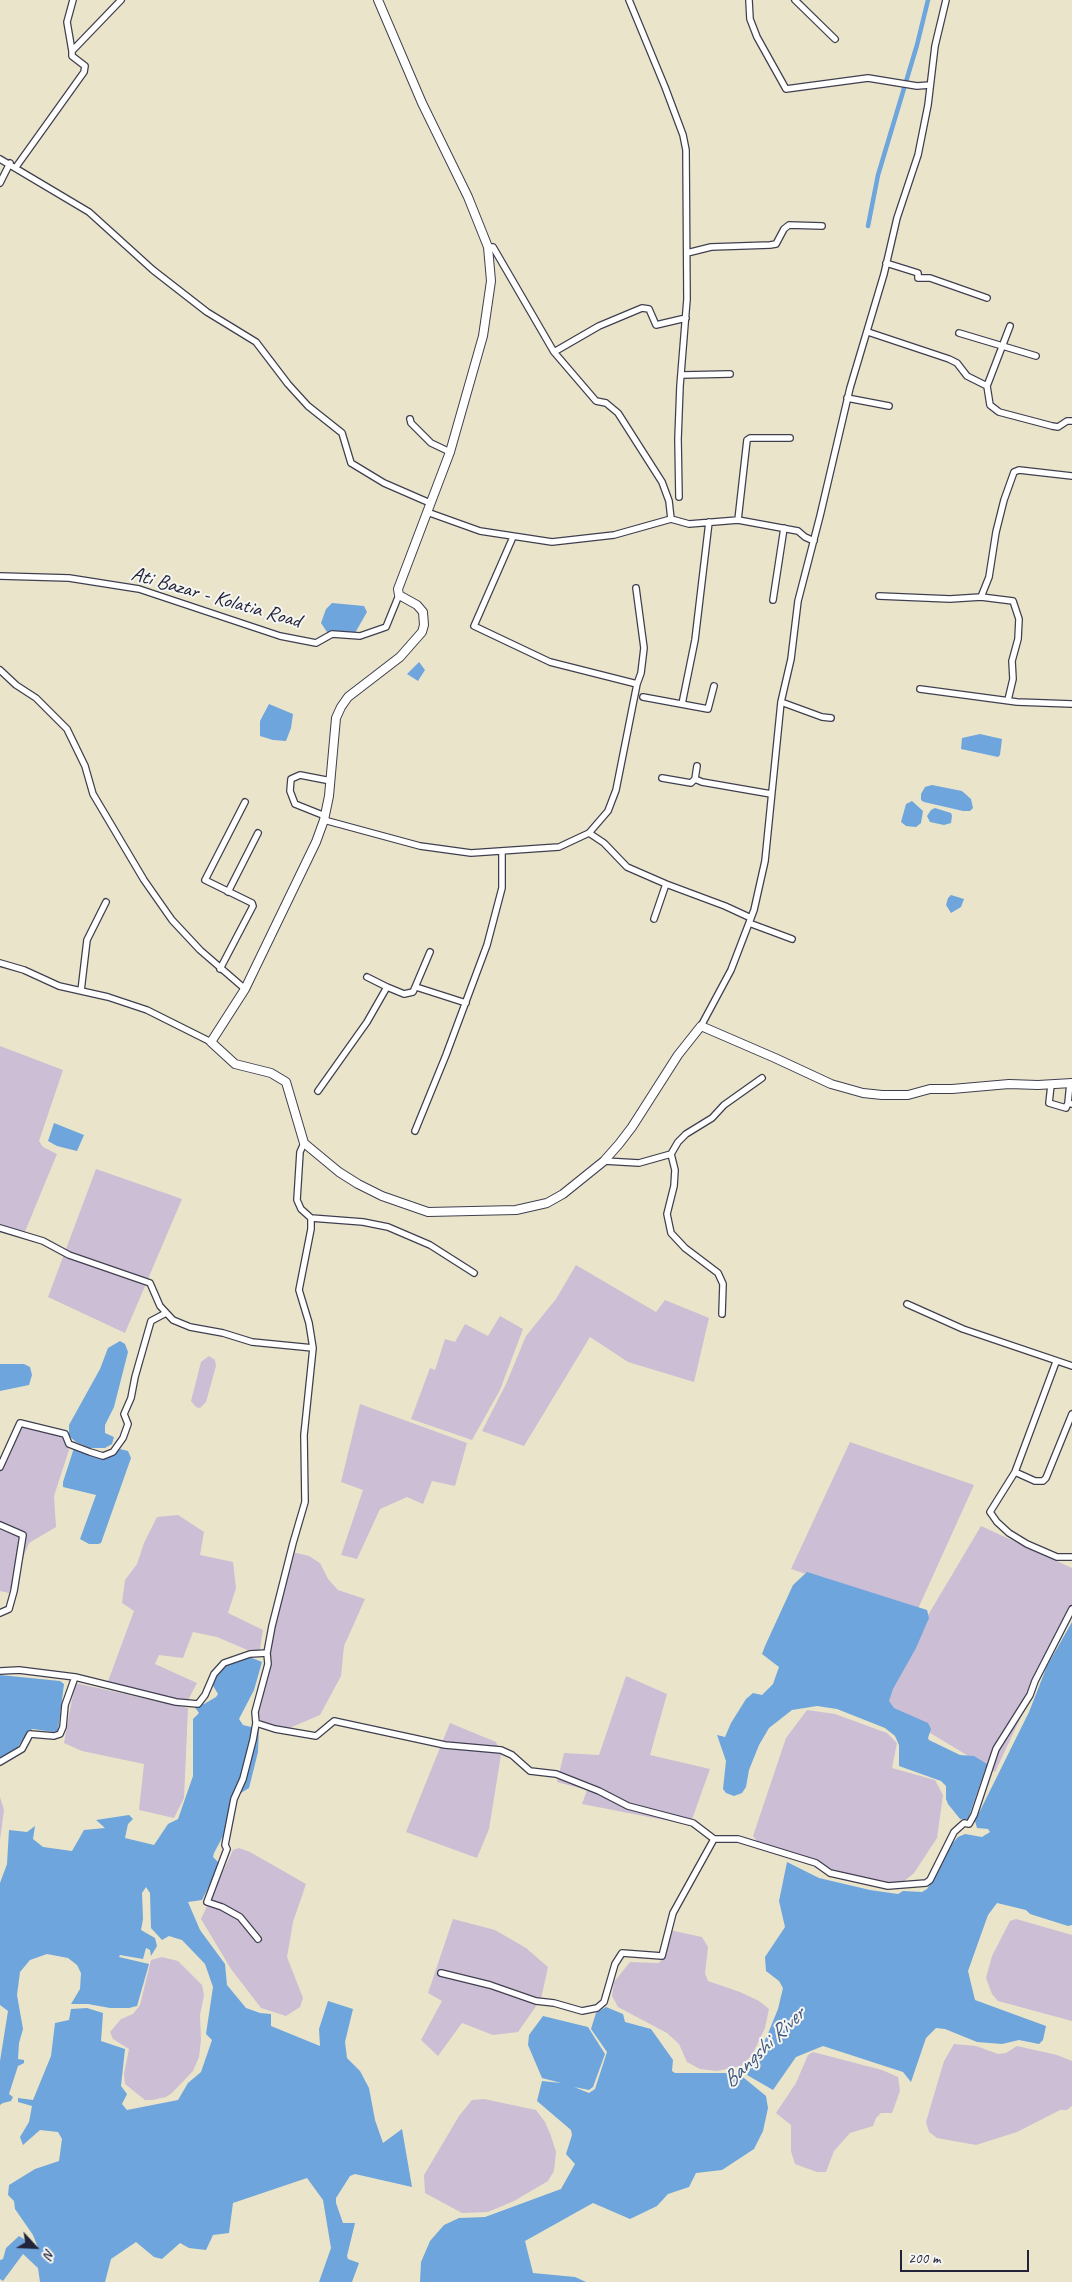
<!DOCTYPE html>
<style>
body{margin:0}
#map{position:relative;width:1072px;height:2282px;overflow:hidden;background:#eae5ca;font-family:Caveat,sans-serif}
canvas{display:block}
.north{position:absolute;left:10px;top:2222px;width:50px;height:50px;-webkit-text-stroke:4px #f6f6f2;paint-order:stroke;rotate:115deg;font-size:14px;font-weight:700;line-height:20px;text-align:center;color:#22223b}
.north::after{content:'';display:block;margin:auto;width:18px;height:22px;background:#22223b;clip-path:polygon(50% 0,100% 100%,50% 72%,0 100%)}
.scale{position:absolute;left:900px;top:2250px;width:129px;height:22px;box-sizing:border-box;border:2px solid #22223b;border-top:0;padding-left:6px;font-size:15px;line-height:18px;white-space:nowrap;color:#22223b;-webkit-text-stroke:4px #f6f6f2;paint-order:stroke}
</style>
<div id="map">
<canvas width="1072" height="2282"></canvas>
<div class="north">N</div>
<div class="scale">200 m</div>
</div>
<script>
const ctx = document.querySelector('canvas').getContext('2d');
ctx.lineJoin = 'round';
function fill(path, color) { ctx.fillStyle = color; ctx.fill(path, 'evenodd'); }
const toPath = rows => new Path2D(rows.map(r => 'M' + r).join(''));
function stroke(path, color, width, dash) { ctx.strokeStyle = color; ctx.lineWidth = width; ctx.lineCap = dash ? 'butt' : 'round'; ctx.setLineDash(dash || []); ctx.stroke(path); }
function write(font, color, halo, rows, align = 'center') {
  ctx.font = font + ' Caveat,sans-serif'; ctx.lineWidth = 4; ctx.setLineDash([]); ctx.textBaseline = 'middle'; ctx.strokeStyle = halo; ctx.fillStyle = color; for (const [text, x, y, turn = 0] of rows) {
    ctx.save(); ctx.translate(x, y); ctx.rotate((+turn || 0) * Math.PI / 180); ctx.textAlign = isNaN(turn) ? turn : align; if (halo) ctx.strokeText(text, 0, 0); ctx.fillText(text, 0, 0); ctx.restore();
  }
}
const industrial = toPath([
 [0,1046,63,1070,39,1141,43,1147,57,1154,24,1234,0,1224],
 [96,1169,182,1199,125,1333,48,1297],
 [576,1265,656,1312,665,1300,709,1318,694,1382,628,1362,590,1337,524,1446,482,1431,506,1384,526,1336,556,1299],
 [500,1316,523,1329,500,1390,472,1440,411,1419,430,1368,435,1370,445,1339,455,1342,465,1324,488,1336],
 [209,1356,215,1360,216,1366,206,1402,200,1408,196,1407,191,1401,201,1362],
 [360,1404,467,1443,455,1486,432,1481,423,1504,407,1497,380,1509,357,1559,341,1555,363,1490,341,1482],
 [22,1425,63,1435,69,1450,54,1496,56,1527,29,1543,9,1593,0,1591,0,1471],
 [850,1442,974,1485,917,1611,791,1569],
 [178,1515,204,1532,200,1555,233,1562,236,1588,228,1613,263,1630,259,1655,217,1637,193,1632,183,1658,159,1655,155,1664,197,1683,187,1702,107,1684,134,1611,122,1603,125,1580,137,1564,144,1543,157,1517],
 [981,1526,1072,1568,1072,1608,995,1772,877,1701],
 [288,1551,309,1556,320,1563,328,1579,338,1590,365,1599,344,1646,341,1676,320,1715,287,1729,268,1726,251,1712,271,1658,269,1628],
 [626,1676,667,1694,650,1755,710,1769,690,1825,582,1804,587,1790,557,1782,564,1753,599,1755],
 [75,1683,188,1708,184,1798,174,1818,139,1810,144,1764,82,1751,64,1743],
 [807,1710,835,1714,887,1733,897,1743,892,1768,935,1780,943,1795,937,1838,914,1873,898,1886,826,1873,816,1868,811,1861,759,1844,753,1836,786,1738],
 [450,1723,496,1742,501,1755,489,1829,477,1858,406,1832],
 [0,1797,4,1810,0,1840],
 [239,1848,250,1852,306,1884,293,1922,287,1957,303,1998,300,2007,286,2016,261,2008,231,1969,201,1919,233,1850],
 [453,1919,495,1930,526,1948,548,1967,541,1999,518,2032,493,2035,462,2023,438,2056,421,2040,442,2001,428,1993],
 [1016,1919,1072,1935,1072,2021,998,2001,992,1994,986,1978,992,1956,1010,1921],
 [669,1930,702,1937,708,1947,705,1973,708,1981,740,1992,759,2001,769,2009,765,2028,752,2055,741,2066,717,2071,700,2069,687,2062,679,2044,667,2033,618,2007,612,1996,614,1982,630,1962,659,1963,664,1956],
 [162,1957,178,1961,202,1985,204,1995,200,2015,201,2040,199,2057,193,2071,172,2093,166,2097,152,2100,145,2100,125,2084,124,2074,129,2049,113,2039,110,2032,121,2019,133,2014,140,2005,151,1960],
 [954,2044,976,2046,998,2054,1006,2053,1017,2046,1057,2055,1072,2061,1072,2106,1067,2110,1060,2110,1017,2132,976,2145,937,2138,929,2132,926,2122,944,2061],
 [813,2052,882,2070,898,2077,900,2091,892,2113,881,2113,876,2118,873,2126,850,2133,834,2151,826,2172,817,2172,795,2164,791,2151,791,2125,776,2113,796,2083,808,2055],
 [484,2099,536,2110,545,2122,551,2136,556,2152,554,2171,548,2181,514,2201,488,2212,462,2213,425,2193,424,2175,459,2116,472,2100]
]);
const water = toPath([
 [332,603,364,606,367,612,355,633,327,632,321,623,326,609],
 [419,662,425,670,418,681,407,674],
 [269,704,293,714,291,728,286,741,273,740,260,736,260,721],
 [980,734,1002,739,1000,755,998,757,961,749,962,738],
 [932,785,962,791,971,799,973,808,970,811,963,811,924,802,921,800,921,794,925,787],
 [912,801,923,811,921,823,916,827,906,826,901,822,906,804],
 [935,808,951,813,952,816,951,823,944,825,930,822,927,816,931,810],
 [951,895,964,899,961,907,951,913,946,905,948,898],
 [54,1123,84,1135,77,1151,57,1146,48,1141],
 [120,1341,125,1344,128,1352,114,1407,105,1425,105,1433,114,1437,112,1444,105,1448,90,1448,76,1442,69,1436,69,1425,100,1369,108,1348],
 [0,1364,24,1364,30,1367,32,1375,29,1385,0,1391],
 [74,1448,98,1457,108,1457,120,1449,128,1451,131,1458,101,1543,98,1544,89,1544,80,1539,96,1495,63,1487,63,1482],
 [807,1572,927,1610,929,1618,916,1648,893,1689,889,1701,894,1708,928,1723,931,1729,928,1738,929,1740,960,1755,974,1756,987,1764,968,1819,960,1819,948,1804,946,1799,946,1786,941,1781,899,1766,899,1745,895,1736,885,1728,837,1709,817,1706,792,1710,769,1728,759,1745,749,1770,746,1787,742,1793,734,1796,726,1793,723,1789,726,1761,717,1735,725,1737,731,1723,746,1699,753,1693,762,1695,773,1684,779,1667,762,1654,765,1646,793,1585],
 [1072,1622,1072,1925,1068,1926,1030,1914,1026,1910,997,1903,988,1915,968,1971,975,2000,1046,2026,1043,2040,1039,2044,1019,2040,1002,2044,977,2042,945,2029,936,2028,926,2038,911,2082,903,2072,823,2046,796,2057,773,2090,747,2075,767,2036,778,2009,783,1988,779,1981,766,1971,765,1957,785,1927,779,1901,787,1862,819,1878,870,1890,898,1894,903,1891,922,1892,927,1889,936,1876,951,1845,958,1837,965,1834,982,1837,990,1832,988,1829,977,1828,975,1821,1029,1712,1047,1666],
 [242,1654,262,1662,254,1690,239,1719,243,1725,259,1729,258,1752,249,1788,233,1798,223,1836,214,1853,213,1857,220,1864,202,1900,188,1902,200,1930,225,1964,227,1985,246,2008,260,2013,271,2014,271,2026,320,2046,319,2029,328,2001,353,2009,345,2042,347,2058,360,2071,369,2088,375,2120,383,2143,402,2129,412,2187,355,2174,350,2176,336,2198,336,2203,343,2223,355,2223,347,2256,348,2259,359,2263,352,2282,319,2282,331,2248,323,2200,307,2178,233,2203,229,2233,213,2235,206,2250,189,2248,180,2243,162,2259,154,2257,136,2242,111,2259,105,2282,40,2282,38,2268,23,2254,3,2281,0,2279,0,2260,3,2259,6,2248,19,2236,38,2248,33,2235,15,2209,14,2201,8,2195,9,2185,35,2169,59,2161,62,2139,58,2132,40,2130,23,2145,20,2137,29,2122,32,2106,18,2102,18,2098,33,2100,51,2056,55,2023,69,2020,71,2009,87,2008,103,2013,101,2041,125,2049,121,2086,127,2094,122,2104,127,2110,178,2100,188,2083,201,2072,212,2040,206,2034,213,1987,205,1964,182,1940,169,1936,162,1940,151,1928,150,1893,146,1887,142,1893,143,1919,141,1930,155,1938,157,1946,151,1956,150,1950,146,1948,143,1959,120,1955,119,1957,149,1964,137,2006,129,2008,110,2008,88,2004,71,2004,80,1989,81,1973,77,1965,68,1958,47,1954,30,1960,20,1972,17,1995,23,2029,19,2043,18,2059,24,2060,24,2063,18,2066,9,2094,13,2097,11,2101,3,2103,0,2105,0,2061,8,2011,0,2005,0,1883,7,1864,9,1830,27,1832,35,1826,33,1839,43,1847,72,1851,84,1830,105,1828,96,1820,129,1815,133,1819,128,1824,125,1838,154,1845,168,1824,178,1819,193,1776,193,1719,199,1713,194,1706,195,1702,204,1704,216,1697,218,1694,209,1679,214,1671],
 [0,1675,60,1681,64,1684,58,1731,53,1732,33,1729,28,1731,16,1750,0,1758],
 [606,2007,623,2014,625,2022,651,2029,673,2060,672,2071,675,2073,738,2073,766,2096,768,2108,763,2131,754,2149,722,2170,696,2173,689,2187,668,2194,657,2206,630,2219,593,2203,525,2241,533,2273,575,2277,586,2282,420,2282,421,2262,430,2241,444,2225,459,2218,485,2217,561,2189,575,2164,566,2154,572,2135,571,2130,537,2101,542,2081,561,2083,542,2078,528,2045,529,2035,543,2016,588,2027,605,2054,593,2087,589,2090,574,2087,589,2093,595,2089,607,2052,591,2029,596,2013]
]);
const canal = toPath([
 [868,226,878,175,917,45,928,0]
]);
const minor = toPath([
 [629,0,665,87,683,135,686,150,687,299,680,386,678,439,679,497],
 [749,0,750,19,757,37,786,89,868,78,917,86,930,85],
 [795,0,835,39],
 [72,51,67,22,73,0],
 [0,159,89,212,153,270,207,312,256,342,288,384,308,406,342,433,351,463,384,483,430,503],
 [16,167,84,72,85,66,72,56,72,51,121,0],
 [0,183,10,163],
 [488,247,493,247,554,352],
 [687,253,711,247,770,245,776,244,784,229,789,225,822,226],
 [886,263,918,273,918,278,930,278,987,298],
 [868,332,949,359,957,363,967,376,987,386,990,405,999,412,1052,426,1058,427,1067,421,1072,421],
 [959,333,1036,356],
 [682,375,730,374],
 [987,386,1010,326],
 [847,398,889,406],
 [410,419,411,423,431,443,450,452],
 [427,512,480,531,552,542,614,535,671,519,689,524,738,520,798,531,805,537,814,541],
 [671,519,669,501,662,482,618,413,606,403,596,401,554,352,599,326,642,308,649,309,656,325,686,318],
 [738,520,747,440,750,438,790,438],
 [513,537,474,626,550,662,637,684,641,673,644,648,636,588],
 [0,576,69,578,139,589,280,636,316,643,332,634,360,636,386,627,399,595],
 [879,596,950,599,981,597,1013,601,1019,619,1018,639,1012,661,1013,679,1008,700],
 [981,597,989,577,996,532,1004,500,1014,472,1019,470,1072,476],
 [773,600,784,528],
 [0,670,16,685,36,698,67,729,85,766,93,794,144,880,172,920,200,950,245,989],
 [920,689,1017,702,1072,704],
 [643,697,708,709,714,686],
 [781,702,822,717,831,718],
 [682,704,695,640,709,522],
 [697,766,695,779,702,782,771,794],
 [662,778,691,783,695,779],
 [325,816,295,804,290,791,291,779,300,775,331,781],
 [324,820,420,846,471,853,559,847,589,833,604,843,627,867,666,884],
 [589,833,608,811,616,790,637,684],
 [228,892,258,833],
 [654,919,666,884,725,906,751,918],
 [749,923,792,939],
 [0,963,24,970,59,986,108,997,147,1010,211,1042],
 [220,969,253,906,252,903,205,880,245,802],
 [367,977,387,987],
 [416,987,466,1003],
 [81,991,87,940,106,902],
 [701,1026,731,970,754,910,765,861,781,702,791,659,798,601,820,516,850,388,884,274,897,218,918,155,928,105,935,46,946,0],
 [1070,1083,1068,1103,1072,1104],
 [1051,1085,1049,1103,1066,1108,1068,1103],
 [318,1091,367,1022,387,987,404,994,413,992,430,952],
 [415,1131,446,1055,487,945,502,888,502,851],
 [304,1143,300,1152,297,1200,301,1209,311,1218,311,1229,299,1290,309,1323,313,1348],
 [671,1154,675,1170,674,1186,667,1214,671,1233,685,1248,718,1273,723,1284,722,1314],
 [604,1161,639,1163,671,1154,678,1142,686,1134,712,1118,724,1105,762,1078],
 [311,1218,363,1222,388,1227,430,1245,474,1273],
 [0,1228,43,1241,69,1255,150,1283,160,1306,173,1320,190,1327,223,1333,252,1342,313,1348,304,1435,305,1502,293,1543,272,1626,267,1653,268,1664,255,1712,256,1723,253,1740,243,1779,234,1799,225,1845,227,1849,207,1902,222,1907,240,1917,258,1939],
 [907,1304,963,1329,1072,1366],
 [1056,1362,1015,1472,990,1512,997,1522,1009,1533,1027,1544,1057,1557,1072,1557],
 [0,1467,20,1423,65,1434,69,1444,90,1452,103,1456,113,1452,123,1438,128,1424,124,1414,131,1398,135,1377,151,1321,166,1313],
 [1015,1472,1035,1481,1043,1481,1046,1478,1072,1414],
 [0,1525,23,1535,14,1591,9,1609,0,1613],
 [0,1671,19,1670,75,1677],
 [256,1723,275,1729,316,1736,334,1721,445,1745,501,1750,512,1755,530,1771,556,1774,599,1791,628,1806,693,1823,714,1839],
 [0,1762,22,1749,30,1734,54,1736,60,1734,63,1727,65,1705,75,1677,176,1702,198,1704,205,1695,214,1674,224,1663,250,1654,267,1653],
 [441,1973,490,1985,536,2001,554,2003,582,2011,597,2008,604,2002,615,1964,622,1953,662,1956,673,1913,714,1839,738,1839,816,1863,830,1873,888,1886,926,1883,930,1880,954,1832,964,1823,969,1824,974,1815,996,1749,1030,1695,1035,1681,1072,1609]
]);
const major = toPath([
 [378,0,422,103,468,197,488,247,491,281,483,336,450,452,398,589,399,595,417,605,423,612,424,625,422,632,400,657,348,697,341,707,336,718,329,796,324,820,316,842,245,989,211,1042,235,1064,271,1073,286,1082,304,1143,339,1172,358,1184,382,1196,428,1212,516,1210,547,1203,563,1194,604,1161,619,1144,632,1127,678,1055,701,1026,775,1058,831,1084,863,1093,882,1095,908,1095,930,1089,952,1089,1009,1084,1038,1085,1072,1083]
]);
const streetNames = [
 ["Ati Bazar - Kolatia Road",216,598,16]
];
const waterNames = [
 ["Bangshi River",764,2048,-44]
];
fill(industrial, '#ccbed4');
fill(water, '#6ea5dc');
stroke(canal, '#6ea5dc', 4.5);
stroke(minor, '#403f50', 8);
stroke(major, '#403f50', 10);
stroke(minor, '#fff', 5.5);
stroke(major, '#fff', 8);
write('21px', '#22223b', '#f6f6f2', streetNames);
write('italic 22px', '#40567b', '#f6f6f2', waterNames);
</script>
